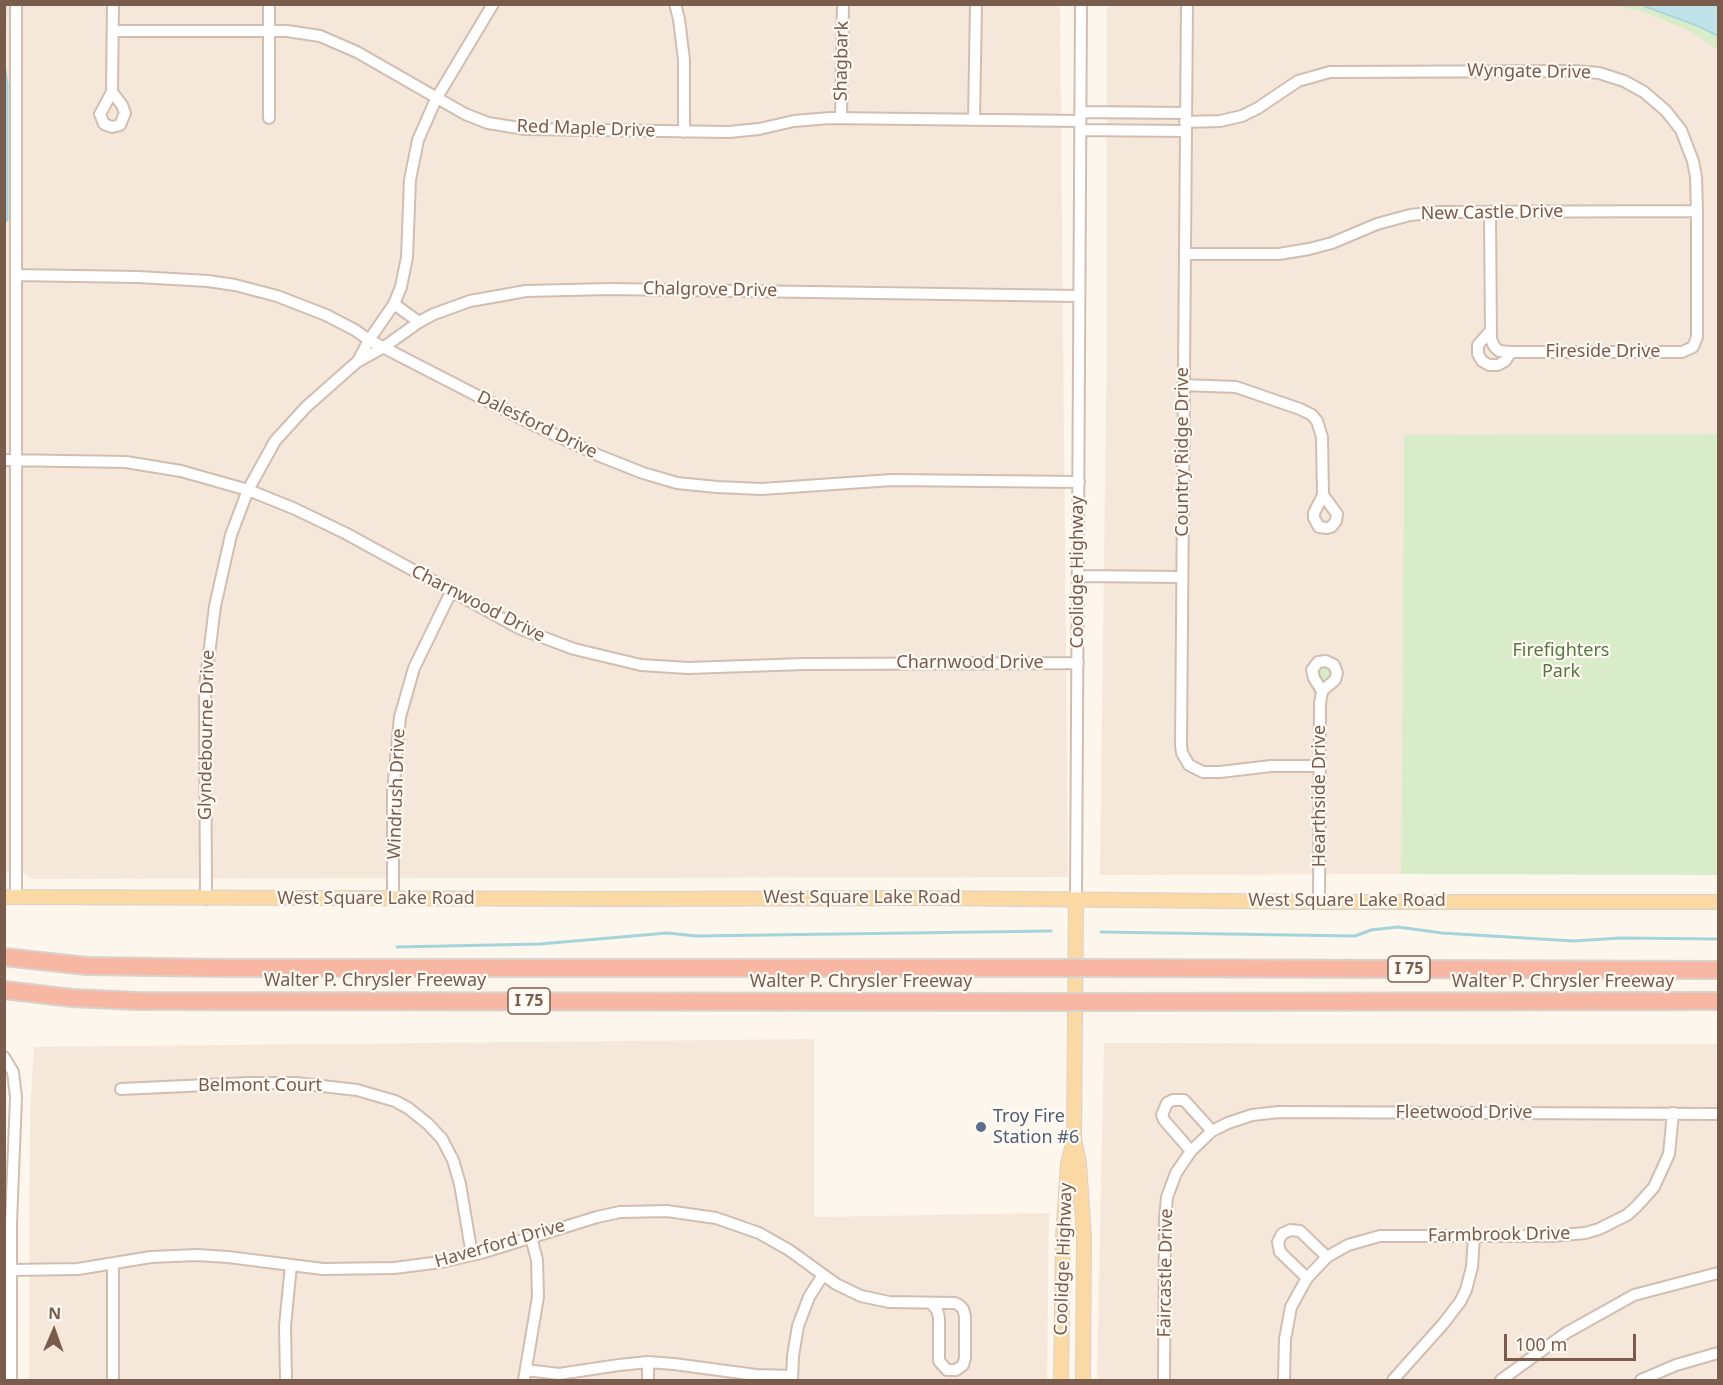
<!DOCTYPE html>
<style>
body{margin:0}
#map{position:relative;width:1723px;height:1385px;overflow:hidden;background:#fdf6ec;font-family:"Noto Sans",sans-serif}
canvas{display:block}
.frame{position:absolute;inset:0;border:6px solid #7a5c4d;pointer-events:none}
.north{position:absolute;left:24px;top:1301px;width:60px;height:60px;-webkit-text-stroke:4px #fffaf3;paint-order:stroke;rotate:2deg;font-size:16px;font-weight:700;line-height:24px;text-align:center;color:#7a5c4d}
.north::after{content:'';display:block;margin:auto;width:21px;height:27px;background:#7a5c4d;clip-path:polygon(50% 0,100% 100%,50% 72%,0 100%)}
.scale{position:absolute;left:1504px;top:1334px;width:132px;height:27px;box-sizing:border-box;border:3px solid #7a5c4d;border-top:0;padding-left:8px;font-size:18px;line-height:21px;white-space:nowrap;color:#7a5c4d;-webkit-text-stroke:4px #fffaf3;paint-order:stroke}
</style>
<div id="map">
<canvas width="1723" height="1385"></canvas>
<div class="frame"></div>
<div class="north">N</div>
<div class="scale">100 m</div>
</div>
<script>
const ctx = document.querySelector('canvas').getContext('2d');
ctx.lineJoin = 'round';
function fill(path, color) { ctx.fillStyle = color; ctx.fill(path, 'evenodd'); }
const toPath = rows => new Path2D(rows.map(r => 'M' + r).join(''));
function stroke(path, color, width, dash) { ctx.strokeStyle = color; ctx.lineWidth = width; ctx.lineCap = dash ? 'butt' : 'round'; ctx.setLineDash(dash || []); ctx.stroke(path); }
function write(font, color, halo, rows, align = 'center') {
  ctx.font = font + ' "Noto Sans",sans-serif'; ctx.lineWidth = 4.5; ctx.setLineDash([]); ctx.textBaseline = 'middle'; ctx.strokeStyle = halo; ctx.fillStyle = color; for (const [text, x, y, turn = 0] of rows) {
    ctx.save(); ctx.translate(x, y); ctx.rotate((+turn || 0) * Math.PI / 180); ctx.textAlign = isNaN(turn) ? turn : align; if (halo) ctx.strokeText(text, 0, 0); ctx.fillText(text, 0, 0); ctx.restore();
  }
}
const residential = toPath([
 [5,5,1060,5,1068,877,31,879,25,874,5,873],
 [1107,5,1607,5,1637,10,1688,30,1718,50,1718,434,1404,435,1401,874,1100,875,1107,326],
 [814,1039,814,1217,1049,1213,1047,1380,29,1380,30,1114,34,1047],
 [1104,1043,1718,1044,1718,1380,1097,1380]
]);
const green = toPath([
 [1608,5,1718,5,1718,50,1688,30,1637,10],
 [1718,434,1718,875,1401,874,1404,435],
 '1317 673a7 7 0 1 1 14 0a7 7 0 1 1-14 0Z'
]);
const water = toPath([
 [1641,5,1718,5,1718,36,1698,26,1641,5]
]);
const stream = toPath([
 [4,55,5,4],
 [4,64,7,84,7,220],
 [1101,932,1355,936,1371,930,1398,927,1442,933,1574,941,1620,938,1718,939],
 [397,947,540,944,667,933,696,936,1051,931]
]);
const minor = toPath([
 [16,4,16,898],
 [675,4,679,19,684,60,684,132],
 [1187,4,1181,745,1182,753,1189,765,1203,772,1220,772,1271,766,1320,766],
 [113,31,287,31,320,36,357,52,465,114,488,123,525,129,729,132,759,129,794,121,830,118,1080,121],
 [112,92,122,105,125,113,120,125,112,127,104,124,100,114,112,92,113,4],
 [1080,112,1185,113],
 [269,118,269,4],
 [841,118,843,4],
 [974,120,976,4],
 [1185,122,1220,121,1242,116,1258,108,1298,81,1330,72,1574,71,1599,73,1624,81,1644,92,1666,111,1681,130,1693,161,1696,177,1697,211,1697,337,1693,347,1682,352,1511,352,1499,351,1494,346,1491,339,1490,212],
 [1080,130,1185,131],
 [1185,254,1279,254,1309,249,1332,243,1377,224,1410,215,1439,212,1697,211],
 [16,275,138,277,208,281,235,285,277,296,326,315,355,330,369,340,536,426,600,456,643,473,677,483,717,487,762,489,892,480,1079,482],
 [394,304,419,322],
 [1491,330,1478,345,1478,354,1482,361,1489,365,1498,365,1505,361,1511,352],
 [359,361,384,347,419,322,434,314,470,301,526,291,609,289,1079,296],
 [1183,385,1236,387,1300,409,1312,415,1317,421,1322,437,1323,495,1314,513,1314,518,1319,527,1327,528,1331,527,1336,521,1337,514,1323,495],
 [4,460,126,462,181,471,248,490,293,508,345,533,521,629,574,649,641,665,688,668,805,664,1078,663],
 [1078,576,1182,577],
 [393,898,393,792,400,717,414,668,451,592],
 [206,899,205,687,215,606,231,535,248,490,275,441,306,407,358,361,369,340,394,304,401,287,407,257,410,180,418,140,436,99,493,4],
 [1076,899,1081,4],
 [1319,902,1320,704,1322,691,1335,680,1337,673,1334,665,1326,661,1318,662,1312,670,1314,678,1322,691],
 [4,1057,13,1072,16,1097,11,1223,11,1380],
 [121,1089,250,1083,296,1083,357,1090,395,1101,408,1108,428,1124,442,1139,453,1160,460,1184,472,1255],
 [1191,1151,1164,1120,1162,1115,1167,1103,1173,1100,1184,1100,1212,1131],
 [113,1265,113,1380],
 [11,1270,78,1269,151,1257,197,1255,228,1257,323,1269,394,1268,441,1262,481,1253,597,1217,620,1212,667,1211,716,1218,759,1233,789,1250,836,1284,861,1296,889,1302,955,1303,959,1305,963,1309,965,1316,965,1358,963,1365,956,1370,947,1370,939,1361,939,1318,937,1310,931,1303],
 [1307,1278,1280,1252,1278,1242,1282,1234,1290,1230,1300,1231,1327,1257],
 [648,1362,648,1380],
 [526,1370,559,1374,619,1365,648,1362,674,1364,756,1375,792,1376],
 [286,1380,285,1326,291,1265],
 [524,1380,538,1297,537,1260,531,1237],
 [792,1380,793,1356,798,1326,809,1297,823,1275],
 [1164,1380,1165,1219,1167,1197,1176,1173,1191,1151,1212,1131,1228,1123,1252,1115,1279,1112,1718,1114],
 [1284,1380,1285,1339,1291,1307,1307,1278,1327,1257,1348,1245,1380,1236,1552,1236,1585,1233,1599,1229,1627,1215,1637,1206,1654,1187,1669,1154,1673,1113],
 [1393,1380,1443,1324,1460,1302,1466,1290,1472,1267,1474,1236],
 [1501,1380,1566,1333,1634,1295,1718,1273],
 [1641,1380,1676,1365,1718,1353]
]);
const major = toPath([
 [4,897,623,899,926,898,1319,902,1718,902],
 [1076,899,1074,1139,1079,1163,1084,1237,1083,1380],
 [1061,1380,1063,1238,1068,1164,1073,1144]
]);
const highway = toPath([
 [4,957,87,966,224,968,1054,968],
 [1099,968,1718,970],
 [4,990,72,998,138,1001,1055,1002],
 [1099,1002,1718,1001]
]);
const highwayBridge = toPath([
 [1054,968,1099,968],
 [1055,1002,1099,1002]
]);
const markers = [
 [981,1127,6,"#5c6f8a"]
];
const shields = [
 [1409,969,42],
 [529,1001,42]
];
const shieldNames = [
 ["I 75",1409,969],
 ["I 75",529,1001]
];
const streetNames = [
 ["Shagbark",842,61,-89],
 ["Wyngate Drive",1529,72,1],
 ["Red Maple Drive",586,129,2],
 ["New Castle Drive",1492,213,-1],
 ["Chalgrove Drive",710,290,1],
 ["Fireside Drive",1603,352],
 ["Dalesford Drive",537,425,26],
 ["Country Ridge Drive",1183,452,-90],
 ["Coolidge Highway",1078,572,-90],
 ["Charnwood Drive",478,604,27],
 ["Charnwood Drive",970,663],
 ["Glyndebourne Drive",207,735,-89],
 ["Windrush Drive",397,794,-88],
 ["Hearthside Drive",1320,796,-90],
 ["West Square Lake Road",862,898],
 ["West Square Lake Road",376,899],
 ["West Square Lake Road",1347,901],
 ["Walter P. Chrysler Freeway",375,981],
 ["Walter P. Chrysler Freeway",861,982],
 ["Walter P. Chrysler Freeway",1563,982],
 ["Belmont Court",260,1086],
 ["Fleetwood Drive",1464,1113],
 ["Farmbrook Drive",1499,1235,-1],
 ["Haverford Drive",500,1244,-16],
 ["Coolidge Highway",1064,1259,-88],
 ["Faircastle Drive",1166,1273,-89]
];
const parkNames = [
 ["Firefighters",1561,651],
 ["Park",1561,672]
];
const serviceNames = [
 ["Troy Fire",993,1117],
 ["Station #6",993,1138]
];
fill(residential, '#f5e8da');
fill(green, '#d8ecc9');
fill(water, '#bfe3e8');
stroke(water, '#a5d3da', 1.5);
stroke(stream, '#a5d3da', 3);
stroke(minor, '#d1beb0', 14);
stroke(major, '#dad1cd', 16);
stroke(highway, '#dad1cd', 20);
stroke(minor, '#fff', 10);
stroke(major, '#fbd9a5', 14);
stroke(highway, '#f7b7a3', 16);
stroke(highwayBridge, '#dad1cd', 20, []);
stroke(highwayBridge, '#f7b7a3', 16);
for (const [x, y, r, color] of markers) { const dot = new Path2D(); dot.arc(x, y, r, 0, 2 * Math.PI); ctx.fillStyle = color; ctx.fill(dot); stroke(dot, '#fffaf3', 2); }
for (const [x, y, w] of shields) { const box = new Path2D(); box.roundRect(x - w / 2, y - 13, w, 26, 4.5); ctx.fillStyle = '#fffaf3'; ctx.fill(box); stroke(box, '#7a5c4d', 1.5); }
write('bold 16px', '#7a5c4d', null, shieldNames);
write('18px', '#7a5c4d', '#fffaf3', streetNames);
write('18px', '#537a41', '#fffaf3', parkNames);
write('18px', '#4e5e75', '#fffaf3', serviceNames, 'left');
</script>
